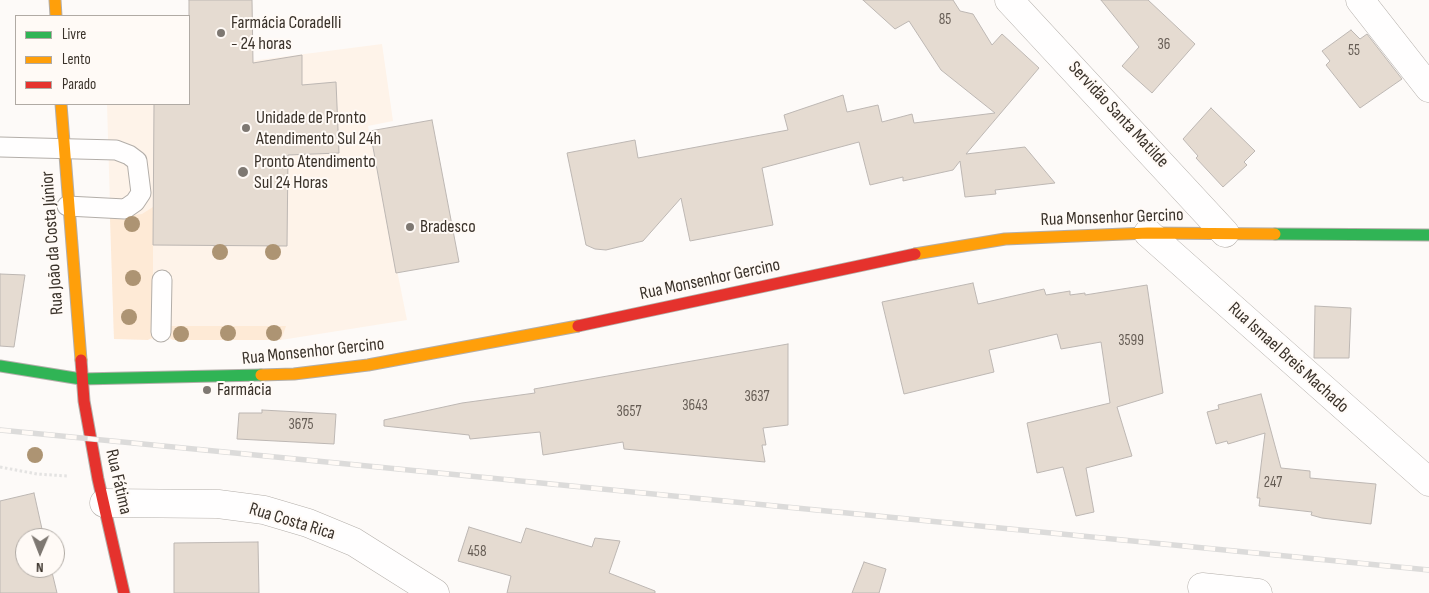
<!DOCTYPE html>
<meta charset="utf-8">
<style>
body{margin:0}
#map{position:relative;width:1429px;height:593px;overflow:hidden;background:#fdfaf8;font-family:"Sofia Sans Condensed",sans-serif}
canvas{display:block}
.legend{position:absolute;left:15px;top:15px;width:175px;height:90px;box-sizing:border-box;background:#fffaf6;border:1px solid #b0aaa4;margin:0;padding:6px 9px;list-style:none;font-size:15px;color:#3a322a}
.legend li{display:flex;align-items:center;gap:10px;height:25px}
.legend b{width:25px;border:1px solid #b0aaa4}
.north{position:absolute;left:15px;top:528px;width:50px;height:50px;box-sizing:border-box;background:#fffaf6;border:1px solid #b0aaa4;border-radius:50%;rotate:181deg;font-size:14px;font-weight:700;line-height:20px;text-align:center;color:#3a322a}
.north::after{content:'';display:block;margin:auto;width:18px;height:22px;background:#7e7872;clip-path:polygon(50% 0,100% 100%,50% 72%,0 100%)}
</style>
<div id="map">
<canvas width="1429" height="593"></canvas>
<ul class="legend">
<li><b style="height:6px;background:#30b455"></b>Livre</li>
<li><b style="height:6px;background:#ff9f0a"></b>Lento</li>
<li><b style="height:6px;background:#e5322d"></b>Parado</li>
</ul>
<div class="north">N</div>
</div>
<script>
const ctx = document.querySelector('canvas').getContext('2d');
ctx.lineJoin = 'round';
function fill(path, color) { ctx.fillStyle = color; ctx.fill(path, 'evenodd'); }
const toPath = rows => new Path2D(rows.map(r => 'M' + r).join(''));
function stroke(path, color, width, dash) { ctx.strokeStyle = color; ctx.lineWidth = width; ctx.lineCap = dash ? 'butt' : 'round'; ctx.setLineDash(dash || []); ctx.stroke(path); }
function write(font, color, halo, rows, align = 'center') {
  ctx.font = font + ' "Sofia Sans Condensed",sans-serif'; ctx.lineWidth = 4; ctx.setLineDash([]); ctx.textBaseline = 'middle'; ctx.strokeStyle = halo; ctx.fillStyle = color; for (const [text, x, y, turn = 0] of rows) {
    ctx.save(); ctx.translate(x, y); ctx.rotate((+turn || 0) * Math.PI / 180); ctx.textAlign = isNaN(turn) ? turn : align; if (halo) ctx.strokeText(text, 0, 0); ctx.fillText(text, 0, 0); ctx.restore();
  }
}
const built = toPath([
 [382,44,393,121,368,126,407,320,281,340,114,339,107,104,189,104,189,69]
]);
const green = toPath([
 [153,207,153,337,148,340,114,339,110,218,142,214],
 [169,326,286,326,281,340,173,340,169,337]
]);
const building = toPath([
 [189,0,252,0,253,63,302,55,302,85,336,82,339,153,288,155,287,246,153,245,154,104,189,104,189,0],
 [863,0,953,0,960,11,973,14,992,45,1002,34,1039,68,966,154,1025,147,1055,183,995,190,996,194,965,197,960,161,953,170,903,181,903,177,870,185,859,142,762,168,773,225,690,241,681,198,643,241,606,250,595,249,586,245,567,153,635,140,638,158,788,130,784,115,843,95,847,112,878,105,882,122,912,114,914,123,995,113,941,70,909,21,895,29,863,0],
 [1101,0,1148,0,1195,44,1152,93,1122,66,1139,47,1101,0],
 [1351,30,1360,39,1367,34,1402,79,1360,108,1326,65,1330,61,1322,51,1351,30],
 [1211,108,1255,151,1244,162,1247,165,1223,187,1196,158,1198,156,1183,139,1211,108],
 [432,120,459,262,396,273,370,131,432,120],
 [0,274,25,275,14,347,0,346,0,274],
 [973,283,978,304,1044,289,1046,295,1070,291,1070,295,1085,293,1085,295,1147,285,1163,393,1117,407,1132,456,1086,468,1094,512,1076,516,1063,467,1037,473,1027,423,1110,403,1101,342,1061,349,1057,334,989,350,994,372,904,394,882,302,973,283],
 [1315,306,1351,308,1349,358,1314,358,1315,306],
 [788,344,788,425,763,428,766,445,762,445,765,462,624,449,623,442,543,455,540,432,470,439,469,435,384,426,384,420,462,403,535,393,534,389,788,344],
 [1261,394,1281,468,1310,471,1310,478,1376,484,1371,524,1322,518,1311,515,1312,512,1259,506,1260,498,1257,498,1265,433,1228,444,1227,441,1216,444,1207,412,1219,409,1218,405,1261,394],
 [262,410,336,414,334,444,237,439,239,413,262,413,262,410],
 [34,493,44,538,25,538,25,568,51,568,57,593,0,593,0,501,34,493],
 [469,527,521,543,526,528,592,547,595,538,620,541,609,573,655,591,655,593,507,593,511,576,458,561,469,527],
 [258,542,259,593,174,593,174,543,258,542],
 [864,562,886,569,879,593,852,593,864,562]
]);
const path = toPath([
 [0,467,37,474,67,476]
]);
const lane = toPath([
 [0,147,116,150,129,155,137,161,141,193,135,202,125,209,67,206],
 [161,332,162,280]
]);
const street = toPath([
 [1009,0,1225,233],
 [1360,0,1429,88],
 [1148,233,1429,482],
 [104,503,218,504,264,510,308,523,354,542,435,593],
 [1202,587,1258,593]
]);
const fast = toPath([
 [1275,234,1429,235],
 [0,366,81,379,261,375]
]);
const slow = toPath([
 [55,0,56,16],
 [61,104,81,360],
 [915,254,1005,239,1148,233,1275,234],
 [261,375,294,374,368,365,578,326]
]);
const jam = toPath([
 [578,326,915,254],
 [81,360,84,401,98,479,124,593]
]);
const rail = toPath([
 [0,430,1429,570]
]);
const trees = [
 [132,224],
 [220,252],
 [273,252],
 [133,278],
 [129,317],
 [228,333],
 [274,333],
 [181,334],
 [35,455]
];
const markers = [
 [221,33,5,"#7e7872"],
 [246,128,5,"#7e7872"],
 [243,172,6,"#7e7872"],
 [410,227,5,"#7e7872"],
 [207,390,5,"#7e7872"]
];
const numberNames = [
 ["85",945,20],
 ["36",1164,45],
 ["55",1354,51],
 ["3599",1131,341],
 ["3637",757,397],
 ["3643",695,406],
 ["3657",629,412],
 ["3675",301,425],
 ["247",1273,483],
 ["458",477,552]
];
const poiNames = [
 ["Farmácia Coradelli",231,23],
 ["- 24 horas",231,44],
 ["Unidade de Pronto",256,118],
 ["Atendimento Sul 24h",256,139],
 ["Pronto Atendimento",254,162],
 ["Sul 24 Horas",254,183],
 ["Bradesco",420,227],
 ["Farmácia",217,390]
];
const streetNames = [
 ["Servidão Santa Matilde",1118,115,47],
 ["Rua Monsenhor Gercino",1112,218,-2],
 ["Rua João da Costa Júnior",53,243,-94],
 ["Rua Monsenhor Gercino",710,280,-12],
 ["Rua Monsenhor Gercino",313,352,-6],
 ["Rua Ismael Breis Machado",1288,358,42],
 ["Rua Fátima",118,482,77],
 ["Rua Costa Rica",292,522,17]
];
fill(built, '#fef3e9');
fill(green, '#feead6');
fill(building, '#e5dbd1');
stroke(building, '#bdb7b3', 1);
stroke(lane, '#b3aea9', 21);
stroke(street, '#b3aea9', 29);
stroke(fast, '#b3aea9', 13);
stroke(slow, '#b3aea9', 13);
stroke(jam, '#b3aea9', 13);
stroke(path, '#e4e3e2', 3, [2.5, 2.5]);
stroke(lane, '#fffefe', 19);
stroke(street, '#fffefe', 28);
stroke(fast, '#30b455', 11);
stroke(slow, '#ff9f0a', 11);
stroke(jam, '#e5322d', 11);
stroke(rail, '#dcdbda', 5.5);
stroke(rail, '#fffaf6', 4, [11]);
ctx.fillStyle = '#ad9473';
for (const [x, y] of trees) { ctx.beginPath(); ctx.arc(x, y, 8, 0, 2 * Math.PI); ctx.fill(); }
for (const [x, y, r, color] of markers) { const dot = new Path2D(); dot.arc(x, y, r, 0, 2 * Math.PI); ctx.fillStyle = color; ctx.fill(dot); stroke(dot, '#fffaf6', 2); }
write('15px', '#655c54', null, numberNames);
write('18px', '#3a322a', '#fffaf6', poiNames, 'left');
write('18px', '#3a322a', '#fffaf6', streetNames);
</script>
